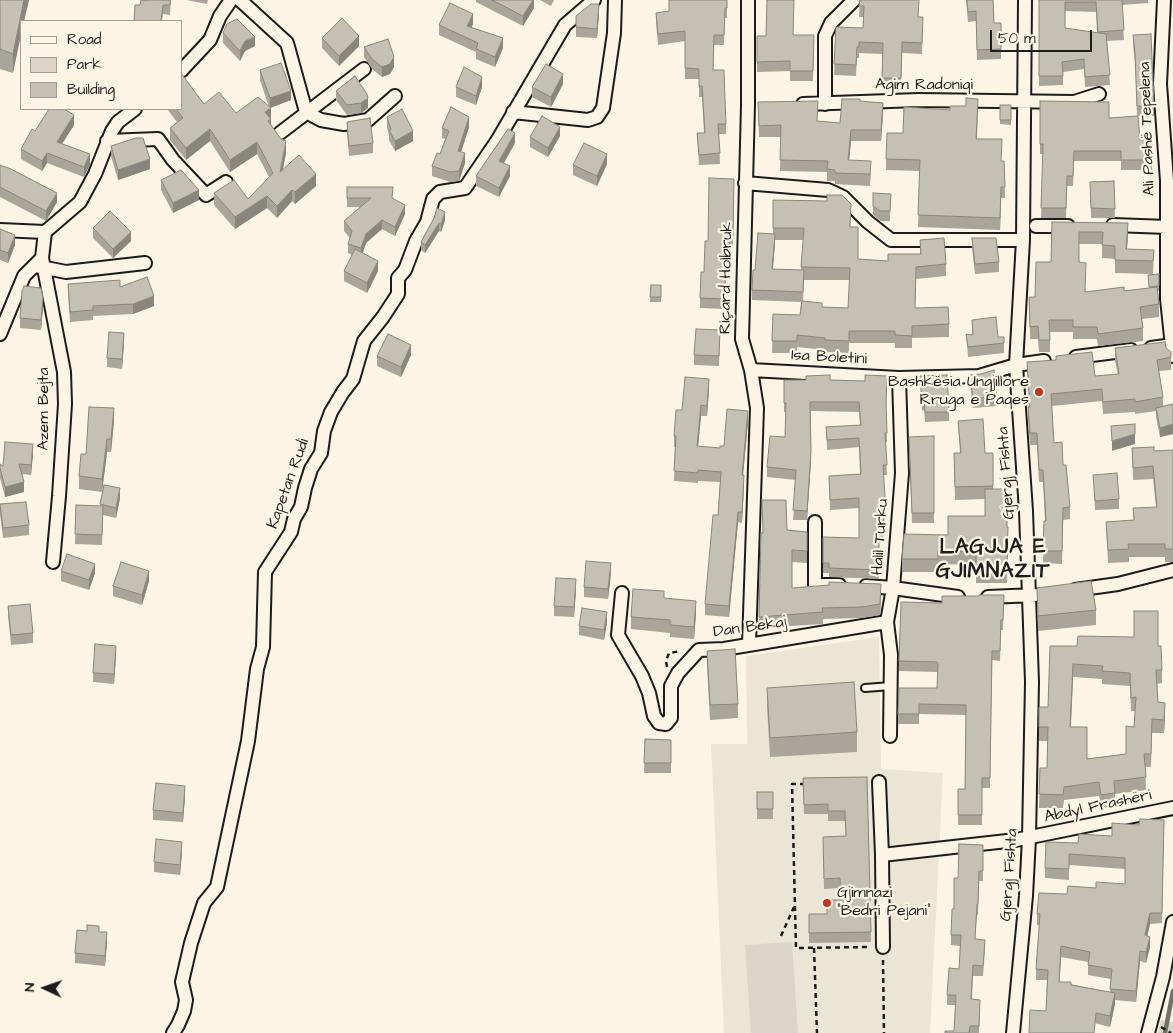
<!DOCTYPE html>
<meta charset="utf-8">
<style>
body{margin:0}
#map{position:relative;width:1173px;height:1033px;overflow:hidden;background:#fcf5e5;font-family:"Architects Daughter",sans-serif}
canvas{display:block}
.legend{position:absolute;left:20px;top:20px;width:162px;height:90px;box-sizing:border-box;background:#fcf5e5;border:1px solid #a29e95;margin:0;padding:6px 9px;list-style:none;font-size:15px;color:#1c1c1c}
.legend li{display:flex;align-items:center;gap:10px;height:25px}
.legend b{width:25px;border:1px solid #a29e95}
.north{position:absolute;left:20px;top:963px;width:50px;height:50px;-webkit-text-stroke:4px #fcf5e5;paint-order:stroke;rotate:273deg;font-size:14px;font-weight:700;line-height:20px;text-align:center;color:#1c1c1c}
.north::after{content:'';display:block;margin:auto;width:18px;height:22px;background:#1c1c1c;clip-path:polygon(50% 0,100% 100%,50% 72%,0 100%)}
.scale{position:absolute;left:990px;top:30px;width:102px;height:22px;box-sizing:border-box;border:2px solid #1c1c1c;border-top:0;padding-left:6px;font-size:15px;line-height:18px;white-space:nowrap;color:#1c1c1c;-webkit-text-stroke:4px #fcf5e5;paint-order:stroke}
</style>
<div id="map">
<canvas width="1173" height="1033"></canvas>
<ul class="legend">
<li><b style="height:6px;background:#fcf5e5"></b>Road</li>
<li><b style="height:14px;background:#dbd5c8"></b>Park</li>
<li><b style="height:14px;background:#c4c0b3"></b>Building</li>
</ul>
<div class="north">N</div>
<div class="scale">50 m</div>
</div>
<script>
const ctx = document.querySelector('canvas').getContext('2d');
ctx.lineJoin = 'round';
function fill(path, color) { ctx.fillStyle = color; ctx.fill(path, 'evenodd'); }
const toPath = rows => new Path2D(rows.map(r => 'M' + r).join(''));
function stroke(path, color, width, dash) { ctx.strokeStyle = color; ctx.lineWidth = width; ctx.lineCap = dash ? 'butt' : 'round'; ctx.setLineDash(dash || []); ctx.stroke(path); }
function write(font, color, halo, rows, align = 'center') {
  ctx.font = font + ' "Architects Daughter",sans-serif'; ctx.lineWidth = 4.5; ctx.setLineDash([]); ctx.textBaseline = 'middle'; ctx.strokeStyle = halo; ctx.fillStyle = color; for (const [text, x, y, turn = 0] of rows) {
    ctx.save(); ctx.translate(x, y); ctx.rotate((+turn || 0) * Math.PI / 180); ctx.textAlign = isNaN(turn) ? turn : align; if (halo) ctx.strokeText(text, 0, 0); ctx.fillText(text, 0, 0); ctx.restore();
  }
}
const built = toPath([
 [879,637,881,769,943,773,930,1033,724,1033,711,744,747,744,746,656]
]);
const green = toPath([
 [792,942,798,1033,751,1033,745,945],
 [1161,1020,1173,1022,1173,1033,1158,1033]
]);
const stream = toPath([
 [1165,1033,1173,991]
]);
const path = toPath([
 [667,667,666,661,669,653,681,651],
 [805,784,792,784,796,948,870,947],
 [781,936,794,907],
 [814,948,817,1033],
 [883,960,884,1033],
 [1161,1027,1171,1033]
]);
const service = toPath([
 [865,688,891,686]
]);
const minor = toPath([
 [240,0,287,43,306,112,321,120,344,124,368,120,395,96],
 [748,0,748,105,742,339,751,370,757,408,749,644],
 [1164,0,1160,84,1167,181,1167,299,1173,356],
 [181,71,210,40,220,16,231,0],
 [803,104,919,100,1074,102,1099,94],
 [825,104,825,36,831,23,854,0],
 [513,112,588,120,597,117,603,108,614,33,615,0],
 [280,133,364,69],
 [107,141,158,139,173,160,206,195,226,182],
 [745,183,828,190,843,197,868,222,891,240,1023,240],
 [1113,225,1168,227],
 [1036,226,1068,226],
 [0,230,45,232],
 [36,266,66,272,145,263],
 [0,334,24,276,40,260],
 [1151,348,1173,345],
 [1076,357,1131,350],
 [751,370,899,378,979,376,1016,365,1044,361],
 [815,522,815,585,839,585],
 [53,562,59,496,65,404,64,372,42,258,45,232,80,202,95,174,112,131,118,122,135,109],
 [866,586,893,588,958,597],
 [1075,590,1118,584,1173,570],
 [622,593,618,635,642,676,649,693,654,716,659,723,666,724,671,718,671,686,678,673,699,650,724,649,887,622],
 [988,597,1035,595],
 [890,736,891,655,887,622,893,588,902,473,899,378],
 [879,782,882,855,883,947],
 [882,855,1016,840,1173,808],
 [173,1033,178,1025,184,1011,186,1000,182,982,191,943,204,903,217,887,248,741,257,669,263,647,265,572,291,532,294,519,301,507,305,488,311,469,321,453,324,431,331,412,343,392,353,379,364,341,383,317,398,294,398,278,405,270,416,241,427,222,433,199,440,192,465,188,497,141,565,25,594,0],
 [1013,1033,1026,896,1029,838,1032,682,1026,511,1016,365,1023,240,1025,0],
 [1148,1033,1163,977,1173,922]
]);
const wall = toPath([
 [0,0,29,0,24,21,21,21,13,73,0,69],
 [171,0,170,15,163,14,162,21,134,21,140,5,147,1],
 [186,0,208,0,207,4],
 [476,0,534,0,534,8,523,26,476,2],
 [540,0,554,0,551,6],
 [860,0,919,17,923,28,922,54,902,53,901,89,882,89,882,54,859,53,859,58,857,58,856,76,834,75,836,27,863,28,863,17,859,17],
 [966,0,993,0,994,23,1001,23,1001,59,977,60,976,21,968,22],
 [1039,0,1148,0,1148,3,1122,5,1124,40,1107,41,1110,85,1085,87,1084,69,1063,72,1063,85,1039,86],
 [1065,11,1096,12,1097,33,1065,28],
 [727,8,727,18,725,18,724,45,714,45,713,70,726,124,726,134,719,134,720,164,699,165,697,133,704,133,702,97,699,97,699,79,685,79,685,41,658,45,656,23,656,13,669,11],
 [599,14,597,38,576,37,576,27],
 [473,24,471,27,503,48,495,67,476,59,476,52,439,35,439,25],
 [223,33,255,46,245,51,240,61,223,43],
 [794,35,814,35,813,81,790,81,790,71,757,72,757,36],
 [1133,35,1154,106,1154,116,1138,116,1140,140,1152,140,1152,170,1121,170,1121,161,1074,161,1073,186,1067,186,1066,218,1041,218,1043,154,1040,154,1040,101,1109,118,1137,116,1135,63,1133,45],
 [322,38,359,46,339,66,322,48],
 [364,47,394,67,390,74,382,77,372,69,364,57],
 [260,70,291,100,270,108,271,125,286,153,283,169,316,186,295,204,292,201,277,218,267,208,235,229,214,205,214,193,248,199,269,177,257,154,230,172,210,141,186,160,170,140,170,128,177,122,167,109,181,109,204,104,236,113,269,107,260,80],
 [355,76,368,108,361,113,347,115,336,100,336,91],
 [563,84,551,107,532,97,532,87],
 [456,87,482,87,476,105,456,97],
 [860,101,883,114,881,141,851,141,849,160,871,173,870,186,835,184,835,181,827,181,827,172,780,171,781,137,759,137,758,102,818,121,840,123],
 [1000,105,1011,105,1011,125,1000,124],
 [950,110,978,110,977,139,1001,161,1004,161,1005,198,1001,198,1000,230,918,227,920,171,886,170,886,159,903,133],
 [387,117,413,141,395,151,389,140,389,136,387,127],
 [347,122,373,143,373,153,349,156,347,132],
 [74,125,62,144,90,164,84,177,47,163,42,171,21,159,21,149,35,131],
 [469,127,461,152,465,163,459,181,450,182,432,176,432,166,440,154,445,139,442,138,442,128],
 [560,136,548,157,530,147,530,137],
 [515,143,504,163,510,176,499,197,476,186,476,176],
 [111,146,150,169,118,180,111,156],
 [607,164,597,186,573,175,573,165],
 [0,165,57,202,46,221,0,197],
 [734,179,733,247,730,247,728,278,726,278,724,309,700,308,700,298,704,272],
 [161,180,199,200,173,213,161,190],
 [1114,181,1115,218,1091,218,1090,182],
 [347,187,393,199,405,214,395,236,382,229,366,243,363,253,378,271,367,293,344,281,344,271,352,255,348,253,348,244,350,238,344,231,344,221,360,207,347,207],
 [873,193,891,194,890,221,880,221,873,215],
 [773,200,850,227,858,259,888,261,920,254,920,240,946,264,946,276,916,279,915,308,949,324,949,337,912,338,912,348,895,348,895,343,849,343,849,353,825,352,825,350,797,347,797,353,772,353,773,314,800,315,801,302,752,300,752,290,755,270,773,234],
 [775,240,803,240,801,270,773,269],
 [804,280,850,280,848,308,822,307,803,301],
 [434,218,445,220,441,232,439,231,425,253,421,250,421,242],
 [1052,222,1128,235,1127,249,1154,250,1153,274,1115,273,1115,259,1102,258,1102,244,1079,244,1079,262,1085,292,1124,291,1149,288,1148,275,1159,274,1159,291,1158,291,1159,304,1159,317,1142,319,1143,328,1143,341,1098,346,1097,339,1073,339,1073,332,1050,332,1050,352,1039,352,1038,339,1030,339,1029,297,1035,297,1051,262],
 [93,228,131,241,113,258,93,238],
 [0,229,15,245,8,263,0,260],
 [972,238,999,262,999,272,975,274,972,248],
 [68,284,120,287,154,306,133,314,93,316,93,320,70,322,68,294],
 [651,285,661,285,661,302,650,302],
 [43,307,41,330,20,328,20,318],
 [972,320,998,337,1004,337,1004,353,968,357,966,334,972,335],
 [720,330,719,366,694,365,694,355],
 [124,343,122,369,107,367,107,358],
 [1115,348,1166,348,1171,357,1171,370,1159,371,1163,397,1163,406,1173,404,1173,434,1160,437,1156,417,1156,411,1135,414,1135,412,1103,414,1102,401,1052,406,1054,443,1063,465,1070,507,1070,519,1063,520,1062,564,1043,563,1044,521,1045,521,1043,482,1039,482,1037,445,1030,445,1028,419,1028,407,1029,407,1027,362,1095,376,1118,375,1115,361],
 [411,355,401,377,377,366,377,356],
 [970,375,997,396,997,406,973,408,970,384],
 [920,376,949,412,949,421,925,422,924,410,922,411],
 [784,380,830,380,887,385,886,407,887,442,885,443,887,475,883,475,885,507,883,539,879,539,879,579,829,577,829,573,823,573,823,537,859,538,859,508,830,510,829,476,860,474,859,447,827,450,826,427,860,425,859,412,811,411,811,460,807,520,793,520,796,480,767,477,767,467,785,437,786,412,784,412],
 [709,390,707,416,701,416,698,447,720,448,724,446,748,422,743,475,744,486,742,523,738,522,729,617,705,615,705,604,718,515,720,482,698,481,698,483,674,481,675,447,674,447,674,436,682,410],
 [114,421,111,452,107,452,102,492,79,489,79,476,86,454],
 [958,421,985,453,993,453,993,489,1007,527,1008,527,1007,583,976,583,976,565,938,564,938,572,902,572,902,559,948,535,985,516,985,499,955,500,954,453,960,453],
 [934,436,934,523,912,523,909,447],
 [1132,448,1154,451,1173,450,1173,562,1165,562,1165,557,1129,557,1129,562,1108,563,1106,522,1133,520,1156,507,1153,479,1133,480],
 [33,454,31,475,22,474,24,492,5,497,0,478,0,464,3,466],
 [1093,475,1119,499,1119,509,1095,510],
 [120,498,116,518,103,515,102,545,75,544,76,505,100,506,100,504],
 [0,504,29,525,29,535,3,538,0,514],
 [787,530,807,532,807,563,792,562,792,588,881,596,880,615,862,618,823,619,823,624,759,628,761,533],
 [61,571,95,573,89,590,61,581],
 [611,573,608,599,584,597,584,587],
 [149,581,142,605,113,596,113,586],
 [1037,588,1096,610,1096,625,1038,631],
 [576,589,574,617,554,616,554,606],
 [1004,595,1003,630,1001,630,1000,661,992,660,990,788,982,788,982,825,958,825,958,789,965,789,966,715,919,714,919,724,898,724,899,688,937,688,938,673,937,672,899,671,899,661,942,603,979,596],
 [664,598,696,613,694,639,670,637,670,633,631,629,631,617],
 [8,606,33,633,33,643,11,645,8,616],
 [607,622,604,640,579,635,579,626],
 [1050,646,1158,646,1162,670,1162,683,1157,684,1158,702,1165,716,1164,733,1152,733,1151,767,1145,767,1146,790,1115,794,1115,806,1101,808,1099,796,1064,800,1063,808,1039,808,1040,768,1047,768,1048,741,1039,741,1039,707,1048,707],
 [1073,677,1102,679,1102,684,1130,686,1131,711,1135,711,1134,727,1126,754,1087,759,1071,727],
 [707,651,738,704,738,718,710,720,707,666],
 [116,655,114,684,93,682,93,673],
 [767,688,857,732,857,752,770,757,767,707],
 [645,739,671,740,671,773,644,773],
 [867,777,871,942,809,943,809,914,827,914,841,900,840,888,824,889,823,837,846,836,845,821,828,821,828,814,804,814,803,778],
 [757,792,773,792,773,819,757,819],
 [185,796,183,822,153,820,153,810],
 [1164,820,1162,923,1150,924,1147,936,1150,947,1146,963,1140,961,1136,1002,1115,1000,1115,1004,1110,1027,1046,1011,1047,980,1036,980,1036,969,1040,925,1037,925,1037,914,1067,894,1096,888,1125,884,1125,869,1069,865,1069,880,1045,878,1045,868,1078,843,1112,836,1139,825],
 [1061,957,1088,962,1088,975,1111,979,1110,992,1059,982],
 [983,845,983,881,979,881,978,915,977,915,975,939,985,950,983,976,973,976,972,999,980,1010,979,1033,945,1033,954,1031,956,1005,947,1005,947,995,959,969,960,946,951,945,951,935,958,878],
 [182,852,180,875,154,872,154,862],
 [99,932,107,942,105,966,75,963,75,953]
]);
const shadedWall = toPath([
 [24,0,29,0,24,21,21,21,21,35,13,73,13,54],
 [533,0,534,0,534,8,523,26,523,16],
 [599,4,599,14,597,38,597,29],
 [473,14,473,24,467,36,467,26],
 [359,36,359,46,339,66,339,56],
 [255,37,255,46,245,51,240,61,240,51,245,41],
 [503,38,503,48,495,67,495,57],
 [394,57,394,67,390,74,382,77,382,67],
 [563,74,563,84,551,107,551,97],
 [482,77,482,87,476,105,476,96],
 [291,91,291,100,270,108,270,98],
 [368,98,368,108,361,113,361,103],
 [883,103,883,114,881,141,881,130],
 [271,108,271,131,265,112],
 [74,115,74,125,57,152,57,142],
 [469,117,469,127,458,161,458,151],
 [560,127,560,136,548,157,548,148],
 [210,129,210,141,186,160,186,148],
 [851,130,851,141,848,171,848,160],
 [413,131,413,141,395,151,395,141],
 [515,133,515,143,499,171,499,161],
 [286,141,286,153,280,183,280,172],
 [257,142,257,154,230,172,230,160],
 [47,153,47,163,42,171,42,161],
 [465,153,465,163,459,181,459,171],
 [90,154,90,164,84,177,84,167],
 [607,154,607,164,597,186,597,176],
 [150,159,150,169,118,180,118,170],
 [510,166,510,176,499,197,499,188],
 [316,174,316,186,295,204,295,192],
 [1001,187,1001,198,1000,230,1000,218],
 [199,190,199,200,173,213,173,203],
 [292,190,292,201,277,218,277,206],
 [57,193,57,202,46,221,46,211],
 [267,196,267,208,235,229,235,217],
 [405,205,405,214,395,236,395,227],
 [445,212,445,220,441,232,441,224],
 [382,220,382,229,366,243,361,257,361,248,366,234],
 [439,223,439,231,425,253,425,245],
 [1128,223,1128,235,1126,261,1126,249],
 [131,232,131,241,113,258,113,249],
 [775,234,775,244,772,279,772,269],
 [15,235,15,245,8,263,8,253],
 [378,261,378,271,367,293,367,283],
 [154,296,154,306,133,314,133,304],
 [43,298,43,307,41,330,41,320],
 [124,333,124,343,122,369,122,359],
 [411,345,411,355,401,377,401,367],
 [709,379,709,390,707,416,707,406],
 [701,405,701,416,697,457,697,446],
 [114,408,114,421,111,452,111,439],
 [748,411,748,422,742,486,742,475],
 [1173,424,1173,434,1160,437,1160,428],
 [1135,434,1135,444,1112,451,1112,441],
 [107,439,107,452,102,492,102,479],
 [33,444,33,454,31,475,31,465],
 [811,451,811,460,807,520,807,511],
 [744,475,744,486,742,523,742,512],
 [24,482,24,492,5,497,5,487],
 [120,488,120,498,116,518,116,508],
 [738,512,738,522,729,617,729,606],
 [611,563,611,573,608,599,608,589],
 [95,564,95,573,89,590,89,580],
 [149,571,149,581,142,605,142,595],
 [576,579,576,589,574,617,574,607],
 [881,584,881,596,880,615,880,604],
 [696,601,696,613,694,639,694,627],
 [607,612,607,622,604,640,604,630],
 [116,646,116,655,114,684,114,674],
 [1073,664,1073,677,1070,740,1070,727],
 [1165,703,1165,716,1164,733,1164,720],
 [185,786,185,796,183,822,183,813],
 [182,842,182,852,180,875,180,865],
 [1150,913,1150,924,1145,946,1145,935],
 [107,932,107,942,105,966,105,956],
 [1150,937,1150,947,1146,963,1146,952],
 [1061,946,1061,957,1059,992,1059,982],
 [1140,951,1140,961,1136,1002,1136,991],
 [1115,993,1115,1004,1110,1027,1110,1016]
]);
const building = toPath([
 [0,0,24,0,13,54,0,49,0,0],
 [141,0,147,1,147,0,170,0,170,5,163,5,161,21,134,21,135,5,140,5,141,0],
 [492,0,533,0,523,16,492,0],
 [669,0,727,0,727,8,725,8,724,35,714,35,713,70,724,70,725,99,726,124,718,124,720,153,699,155,697,133,705,133,702,86,699,86,699,69,685,68,685,31,658,34,656,13,669,11,669,0],
 [767,0,794,0,793,35,814,35,813,71,790,71,790,61,757,62,757,36,766,36,767,0],
 [860,0,919,0,918,17,923,17,922,43,902,42,901,78,882,78,883,43,859,42,859,47,857,47,856,65,834,64,836,27,863,28,864,6,859,6,860,0],
 [967,0,993,0,994,23,1001,23,1001,49,977,50,976,11,968,12,967,0],
 [1039,0,1122,0,1124,30,1098,32,1096,2,1065,2,1065,28,1106,34,1110,75,1085,77,1084,59,1062,62,1063,76,1039,76,1039,0],
 [450,3,473,14,467,26,503,38,495,57,476,49,478,43,439,25,450,3],
 [591,4,599,4,597,29,576,27,576,16,591,4],
 [342,18,359,36,339,56,322,38,342,18],
 [237,19,255,37,245,41,240,51,223,33,227,24,237,19],
 [1151,34,1154,106,1137,106,1135,54,1133,35,1151,34],
 [388,39,394,57,390,64,382,67,372,59,364,47,388,39],
 [281,63,291,91,270,98,260,70,281,63],
 [546,64,563,74,551,97,532,87,546,64],
 [464,67,482,77,476,96,456,87,464,67],
 [181,73,204,104,219,92,236,113,258,97,271,108,265,112,271,119,268,121,281,139,286,141,280,172,299,155,316,174,295,192,292,190,277,206,267,196,235,217,214,193,234,180,248,199,273,173,257,142,230,160,210,129,186,148,170,128,183,118,176,109,181,109,181,73],
 [355,76,367,94,368,98,361,103,347,105,336,91,355,76],
 [966,98,978,99,976,139,1002,139,1001,161,1004,161,1005,187,1001,187,1000,218,918,215,920,160,886,159,887,133,903,133,904,107,950,110,950,106,966,106,966,98],
 [842,99,860,99,860,101,883,103,881,130,851,130,848,160,871,161,870,174,835,173,835,170,827,169,828,161,780,160,781,125,759,126,758,102,818,101,817,121,840,123,842,99],
 [1040,101,1109,102,1109,118,1138,116,1140,140,1152,140,1152,160,1121,160,1121,151,1074,151,1073,176,1067,176,1066,208,1041,208,1043,144,1040,144,1040,101],
 [1000,105,1011,105,1011,120,1000,120,1000,105],
 [451,107,469,117,458,151,465,153,459,171,450,172,432,166,437,153,440,154,449,131,442,128,451,107],
 [49,109,64,109,74,115,57,142,90,154,84,167,47,153,42,161,21,149,32,129,35,131,49,109],
 [402,109,413,131,395,141,389,130,391,130,387,117,402,109],
 [542,116,560,127,548,148,530,137,542,116],
 [370,118,373,143,349,146,347,122,370,118],
 [508,129,515,133,499,161,510,166,499,188,476,176,508,129],
 [136,138,143,138,150,159,118,170,111,146,136,138],
 [584,143,607,154,597,176,573,165,584,143],
 [0,165,11,169,57,193,46,211,0,187,0,165],
 [181,170,199,190,173,203,161,180,181,170],
 [709,178,734,179,733,237,730,237,728,268,726,268,724,299,700,298,701,272,704,272,705,241,708,241,709,178],
 [1114,181,1115,209,1091,208,1090,182,1114,181],
 [347,187,393,187,392,198,405,205,395,227,382,220,366,234,361,248,348,244,352,231,344,221,371,198,347,198,347,187],
 [873,193,891,194,890,211,880,211,873,206,873,193],
 [827,195,842,195,851,204,850,227,858,227,858,259,888,261,888,254,921,254,920,240,944,238,946,264,916,267,915,308,948,307,949,324,912,326,912,336,895,335,895,331,849,331,849,341,825,340,825,338,797,335,797,341,772,341,773,314,800,315,802,301,822,303,822,307,848,308,850,268,801,267,804,228,773,228,773,200,827,201,827,195],
 [437,208,445,212,441,224,439,223,425,245,421,242,434,218,437,208],
 [110,211,131,232,113,249,93,228,110,211],
 [1052,222,1128,223,1126,249,1154,250,1153,261,1115,260,1115,246,1102,245,1103,232,1079,232,1079,262,1086,263,1085,292,1124,287,1124,291,1157,287,1159,304,1140,307,1143,328,1098,334,1097,327,1073,327,1073,320,1049,320,1050,340,1039,340,1038,326,1030,327,1029,297,1035,297,1036,262,1051,262,1052,222],
 [0,229,15,235,8,253,0,250,0,229],
 [758,233,775,234,772,269,804,270,803,292,752,290,753,270,755,270,758,233],
 [972,238,996,238,999,262,975,264,972,238],
 [355,249,378,261,367,283,344,271,355,249],
 [1159,274,1159,286,1149,287,1148,275,1159,274],
 [147,277,154,296,133,304,93,306,93,310,70,312,68,284,120,280,120,287,147,277],
 [651,285,661,285,661,297,650,297,651,285],
 [24,286,41,288,43,298,41,320,20,318,22,291,24,286],
 [996,317,998,337,1004,337,1004,343,968,347,966,334,973,335,972,320,996,317],
 [696,329,720,330,719,356,694,355,696,329],
 [109,332,124,333,122,359,107,358,109,332],
 [388,334,411,345,401,367,377,356,388,334],
 [1165,342,1166,348,1171,352,1171,357,1157,360,1163,397,1135,402,1135,399,1103,402,1102,389,1051,394,1054,443,1062,442,1063,465,1066,465,1070,507,1063,508,1062,551,1043,551,1044,521,1046,521,1043,470,1039,470,1037,433,1030,433,1028,407,1030,407,1027,362,1056,360,1056,356,1092,352,1095,376,1119,374,1115,348,1165,342],
 [994,370,997,396,973,399,970,375,981,374,994,370],
 [830,375,830,380,865,381,865,375,887,376,886,402,887,433,885,433,887,465,883,465,885,497,883,529,879,529,879,570,829,568,829,563,823,563,823,537,859,538,859,498,830,500,829,476,861,474,859,438,827,440,826,427,861,425,859,402,810,402,811,451,807,511,793,510,796,470,767,467,770,436,785,437,786,403,784,403,784,380,806,380,806,376,830,375],
 [947,375,949,412,925,412,924,401,922,401,920,376,947,375],
 [685,377,709,379,707,406,701,405,697,446,720,448,720,446,724,446,727,409,748,411,742,475,744,475,742,512,738,512,729,606,705,604,713,515,718,515,721,472,698,470,698,473,674,471,676,436,674,436,676,410,682,410,685,377],
 [1173,404,1173,424,1160,428,1156,408,1173,404],
 [89,407,114,408,111,439,107,439,102,479,79,476,81,454,86,454,89,407],
 [983,419,985,453,993,453,993,486,955,487,954,453,961,453,958,421,983,419],
 [1135,424,1135,434,1112,441,1111,426,1135,424],
 [934,436,934,513,912,513,909,437,934,436],
 [5,442,33,444,31,465,19,464,24,482,5,487,0,468,0,464,3,466,5,442],
 [1154,447,1154,451,1173,450,1173,549,1165,549,1165,544,1128,544,1129,549,1108,550,1106,522,1134,520,1133,508,1157,507,1153,466,1133,468,1132,448,1154,447],
 [1117,473,1119,499,1095,501,1093,475,1117,473],
 [104,485,120,488,116,508,100,504,104,485],
 [985,489,1007,489,1007,527,1008,527,1007,570,976,570,976,552,938,551,938,559,902,559,904,534,948,535,948,516,985,516,985,489],
 [762,500,786,500,787,530,807,532,807,551,792,550,792,588,829,585,829,582,881,584,880,604,862,607,822,608,823,612,759,617,761,533,763,533,762,500],
 [26,502,29,525,3,528,0,504,26,502],
 [76,505,103,506,102,535,75,534,76,505],
 [67,554,95,564,89,580,61,571,67,554],
 [586,561,611,563,608,589,584,587,586,561],
 [121,562,149,571,142,595,113,586,121,562],
 [556,578,576,579,574,607,554,606,556,578],
 [1091,581,1096,610,1038,616,1037,588,1091,581],
 [633,589,664,591,664,598,696,601,694,627,670,625,670,620,631,617,633,589],
 [979,595,1004,595,1003,620,1001,620,1000,651,992,651,990,778,982,778,982,815,958,815,958,789,965,789,966,705,919,704,919,714,898,714,899,688,937,688,938,664,937,662,899,661,901,602,942,603,942,596,979,596,979,595],
 [30,604,33,633,11,635,8,606,30,604],
 [582,608,607,612,604,630,579,626,582,608],
 [1134,611,1158,611,1158,646,1161,646,1162,670,1156,670,1158,702,1165,703,1164,720,1152,719,1151,754,1144,754,1146,777,1114,781,1115,793,1101,795,1099,782,1064,787,1063,795,1039,794,1040,768,1047,768,1048,727,1039,727,1039,707,1048,707,1050,646,1077,646,1078,636,1134,637,1134,611],
 [1073,664,1103,666,1102,671,1130,673,1131,698,1136,697,1134,727,1126,726,1126,754,1087,759,1087,727,1070,727,1073,664],
 [95,644,116,646,114,674,93,673,95,644],
 [735,649,738,704,710,705,707,651,735,649],
 [854,682,857,732,770,738,767,688,854,682],
 [645,739,671,740,671,763,644,763,645,739],
 [867,777,871,932,809,933,809,914,827,914,827,900,841,900,840,878,824,879,823,837,846,836,845,811,828,811,828,804,804,805,803,778,867,777],
 [156,783,185,786,183,813,153,810,156,783],
 [757,792,773,792,773,809,757,809,757,792],
 [1140,819,1164,820,1162,913,1150,913,1145,935,1150,937,1146,952,1140,951,1136,991,1110,989,1112,969,1088,965,1090,952,1061,946,1059,982,1071,982,1071,985,1115,993,1110,1016,1096,1013,1094,1033,1029,1033,1030,1010,1046,1011,1048,970,1036,969,1040,914,1037,914,1039,893,1067,894,1068,886,1096,888,1096,882,1125,884,1125,858,1069,854,1069,869,1045,868,1046,842,1078,843,1079,834,1112,836,1112,823,1139,825,1140,819],
 [156,839,182,842,180,865,154,862,156,839],
 [959,844,983,845,983,871,979,871,978,904,977,904,975,939,985,940,983,966,973,965,971,999,980,1000,979,1026,970,1026,969,1033,945,1033,945,1031,954,1031,956,995,947,995,949,968,959,969,961,935,951,935,952,909,954,909,954,878,958,878,959,844],
 [87,925,99,926,99,932,107,932,105,956,75,953,77,930,87,931,87,925]
]);
const markers = [
 [1039,392,5,"#c8321e"],
 [827,903,5,"#c8321e"]
];
const streetNames = [
 ["Agim Radoniqi",924,86],
 ["Ali Pashë Tepelena",1148,129,-92],
 ["Riçard Holbruk",727,278,-89],
 ["Isa Boletini",829,358,3],
 ["Azem Bejta",45,409,-90],
 ["Gjergj Fishta",1007,473,-94],
 ["Kapetan Rudi",289,484,-70],
 ["Halil Turku",881,537,-86],
 ["Dan Bekaj",750,628,-8],
 ["Abdyl Frashëri",1098,807,-12],
 ["Gjergj Fishta",1010,875,-86]
];
const poiNames = [
 ["Bashkësia Ungjillore",1029,383],
 ["Rruga e Paqes",1029,401],
 ["Gjimnazi",837,894,"left"],
 ["\"Bedri Pejani\"",837,912,"left"]
];
const districtNames = [
 ["LAGJJA E",993,549],
 ["GJIMNAZIT",993,573]
];
fill(built, '#ebe5d6');
fill(green, '#dbd5c8');
stroke(stream, '#75726c', 4.5);
stroke(service, '#1c1c1c', 10);
stroke(minor, '#1c1c1c', 16);
stroke(path, '#1c1c1c', 2.5, [5, 4]);
stroke(service, '#fcf5e5', 6);
stroke(minor, '#fcf5e5', 12);
fill(wall, '#a9a59a');
fill(shadedWall, '#89867d');
fill(building, '#c4c0b3');
stroke(building, '#89867d', 1);
for (const [x, y, r, color] of markers) { const dot = new Path2D(); dot.arc(x, y, r, 0, 2 * Math.PI); ctx.fillStyle = color; ctx.fill(dot); stroke(dot, '#fcf5e5', 2); }
write('16px', '#1c1c1c', '#fcf5e5', streetNames);
write('16px', '#1c1c1c', '#fcf5e5', poiNames, 'right');
ctx.letterSpacing = '1px';
write('bold 21px', '#1c1c1c', '#fcf5e5', districtNames);
ctx.letterSpacing = '0px';
</script>
